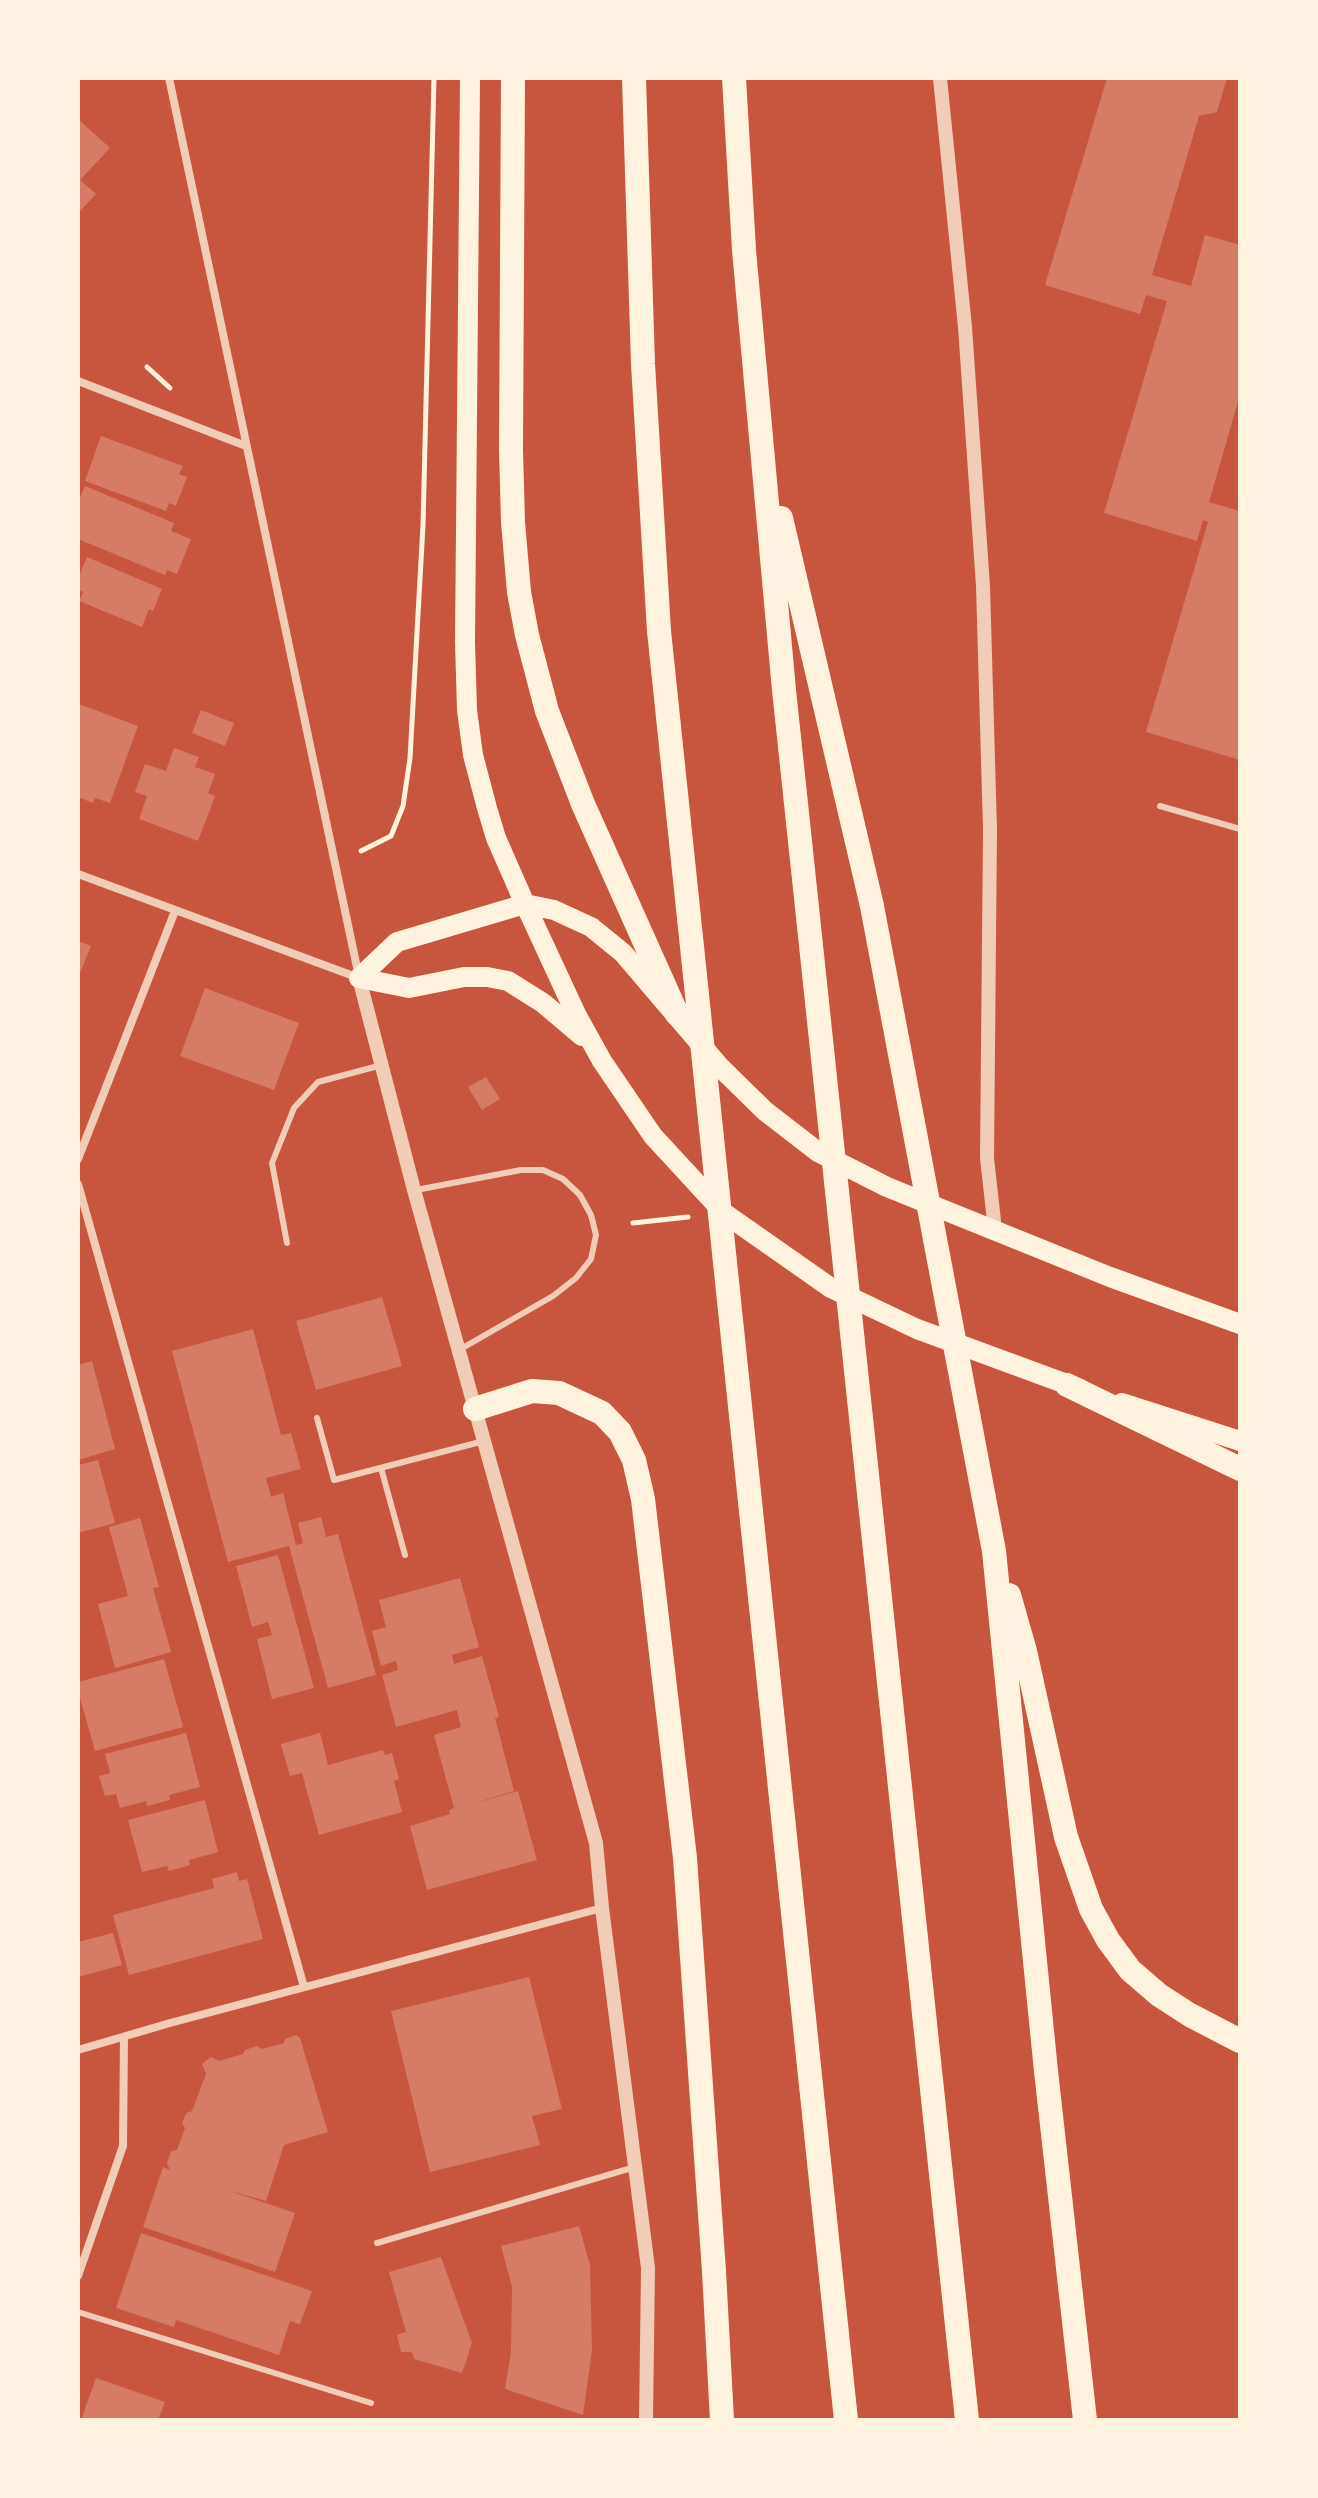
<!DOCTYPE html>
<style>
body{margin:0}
#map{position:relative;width:1318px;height:2498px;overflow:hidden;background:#c8553d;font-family:Poppins,sans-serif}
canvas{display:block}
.frame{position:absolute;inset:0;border:80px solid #fff3e0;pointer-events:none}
</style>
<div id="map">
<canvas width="1318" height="2498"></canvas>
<div class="frame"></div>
</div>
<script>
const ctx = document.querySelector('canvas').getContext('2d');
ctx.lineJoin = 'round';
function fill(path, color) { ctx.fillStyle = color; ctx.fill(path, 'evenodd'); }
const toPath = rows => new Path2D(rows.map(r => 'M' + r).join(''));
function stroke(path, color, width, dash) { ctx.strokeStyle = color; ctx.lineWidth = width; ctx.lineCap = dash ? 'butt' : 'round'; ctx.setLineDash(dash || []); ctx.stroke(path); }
const building = toPath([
 [1107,78,1227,78,1217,112,1199,116,1152,275,1191,286,1205,235,1240,245,1240,395,1209,502,1240,511,1240,760,1146,732,1208,522,1203,520,1197,541,1104,513,1167,301,1146,295,1140,314,1045,285],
 [78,119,110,148,80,180,96,194,78,213],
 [101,436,183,466,179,474,187,477,176,506,169,503,166,511,85,481],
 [85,486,174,523,171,531,191,539,177,574,167,570,165,575,78,539,78,502],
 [87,557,162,589,153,611,149,609,142,627,79,601,83,592,78,590,78,578],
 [79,704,138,726,110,803,95,798,93,803,78,797],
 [201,710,234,723,225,746,192,733],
 [174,748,199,757,195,767,215,774,208,793,215,796,198,841,139,819,147,796,135,792,145,764,166,771],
 [78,941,91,946,78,978],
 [205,988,299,1023,274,1090,180,1056],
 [486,1077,500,1099,482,1110,468,1087],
 [382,1297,402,1366,316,1390,296,1321],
 [253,1329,281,1435,291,1433,301,1469,266,1478,271,1497,283,1493,296,1545,303,1543,298,1523,321,1517,326,1537,338,1534,376,1675,328,1688,289,1546,228,1562,172,1351],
 [92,1361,115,1449,78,1460,78,1365],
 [98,1460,115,1523,78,1533,78,1465],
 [140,1518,159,1587,153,1588,171,1652,115,1668,98,1604,128,1596,109,1527],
 [278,1555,314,1688,272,1699,257,1639,272,1635,268,1622,252,1627,236,1566],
 [460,1578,479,1647,452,1655,454,1664,482,1656,499,1717,495,1718,514,1791,468,1805,518,1791,537,1860,427,1890,410,1826,450,1814,449,1810,454,1808,434,1735,461,1727,457,1710,396,1727,382,1675,398,1670,396,1661,381,1666,372,1631,386,1627,379,1600],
 [164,1659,183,1727,95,1751,78,1691,78,1682],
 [186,1733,200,1787,169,1795,170,1800,147,1806,146,1801,120,1808,116,1794,105,1796,99,1776,110,1773,105,1754],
 [320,1733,328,1765,383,1750,385,1755,392,1753,399,1779,394,1781,402,1812,319,1835,302,1773,290,1776,281,1744],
 [205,1800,218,1852,189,1860,190,1865,169,1871,167,1866,142,1872,128,1820],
 [237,1872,239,1881,247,1879,263,1939,129,1975,113,1915,214,1888,212,1879],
 [113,1933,122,1965,78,1977,78,1942],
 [529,1977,562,2109,532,2116,540,2145,430,2172,391,2011],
 [296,2035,300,2038,328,2132,284,2145,266,2201,227,2190,295,2213,275,2272,143,2227,163,2167,170,2170,167,2163,171,2151,177,2150,185,2128,182,2123,186,2113,192,2111,206,2074,202,2064,211,2057,219,2061,243,2054,245,2050,257,2046,262,2049,284,2043,285,2039],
 [579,2226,590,2265,592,2350,583,2415,505,2389,511,2351,512,2287,501,2246],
 [141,2233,312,2291,300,2324,290,2321,279,2355,176,2320,174,2327,116,2308],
 [441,2257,472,2343,462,2373,414,2359,412,2352,401,2352,397,2335,406,2332,389,2272],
 [96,2378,165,2402,158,2420,81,2420]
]);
const path = toPath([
 [147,367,170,388],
 [361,851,391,836,403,806,410,758,423,525,434,78],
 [633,1223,688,1217]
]);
const service = toPath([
 [1160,806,1240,829],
 [416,1190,521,1170,543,1170,563,1179,580,1195,591,1215,596,1235,591,1259,576,1278,553,1296,459,1350],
 [287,1243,272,1163,294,1108,318,1082,382,1065],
 [317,1418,334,1480,484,1441],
 [381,1468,405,1555],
 [377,2243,635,2167],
 [78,2312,371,2403]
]);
const minor = toPath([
 [169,78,359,977],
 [78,381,246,446],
 [78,874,359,978],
 [78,1159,175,911],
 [78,1184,304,1987],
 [78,2050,170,2023,602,1908],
 [78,2276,123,2146,124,2037]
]);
const tertiary = toPath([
 [940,78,965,327,983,586,990,829,987,1158,995,1230],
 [359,978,414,1190,596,1843,602,1908,648,2268,646,2420]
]);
const primary = toPath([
 [470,78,465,642,467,710,473,755,487,808,496,838,525,904,576,1014,602,1061,653,1136,724,1213,831,1288,917,1329,1080,1389],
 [359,978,397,942,525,904,554,910,591,927,623,953,720,1067,765,1111,818,1152,887,1187,1110,1277,1240,1324],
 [359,978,409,988,464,977,487,977,508,981,543,1003,582,1036],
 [1122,1403,1240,1441]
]);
const motorway = toPath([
 [513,78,511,450,513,522,519,592,527,635,547,711,583,804,677,1014],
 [634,78,643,364,659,631,846,2420],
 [734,78,744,250,784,690,967,2420],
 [781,518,872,906,994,1551,1046,2071,1085,2420],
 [1067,1385,1240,1469],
 [475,1409,532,1391,559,1393,602,1413,620,1432,634,1460,643,1499,685,1858,714,2271,722,2420],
 [1009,1595,1025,1651,1066,1837,1091,1909,1108,1940,1130,1970,1159,1995,1190,2015,1240,2041]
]);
fill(building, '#d67c66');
stroke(path, '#fff3e0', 5);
stroke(service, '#f1ccb7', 6);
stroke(minor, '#f1ccb7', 8);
stroke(tertiary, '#f1ccb7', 14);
stroke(primary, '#fff3e0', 20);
stroke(motorway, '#fff3e0', 24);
</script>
